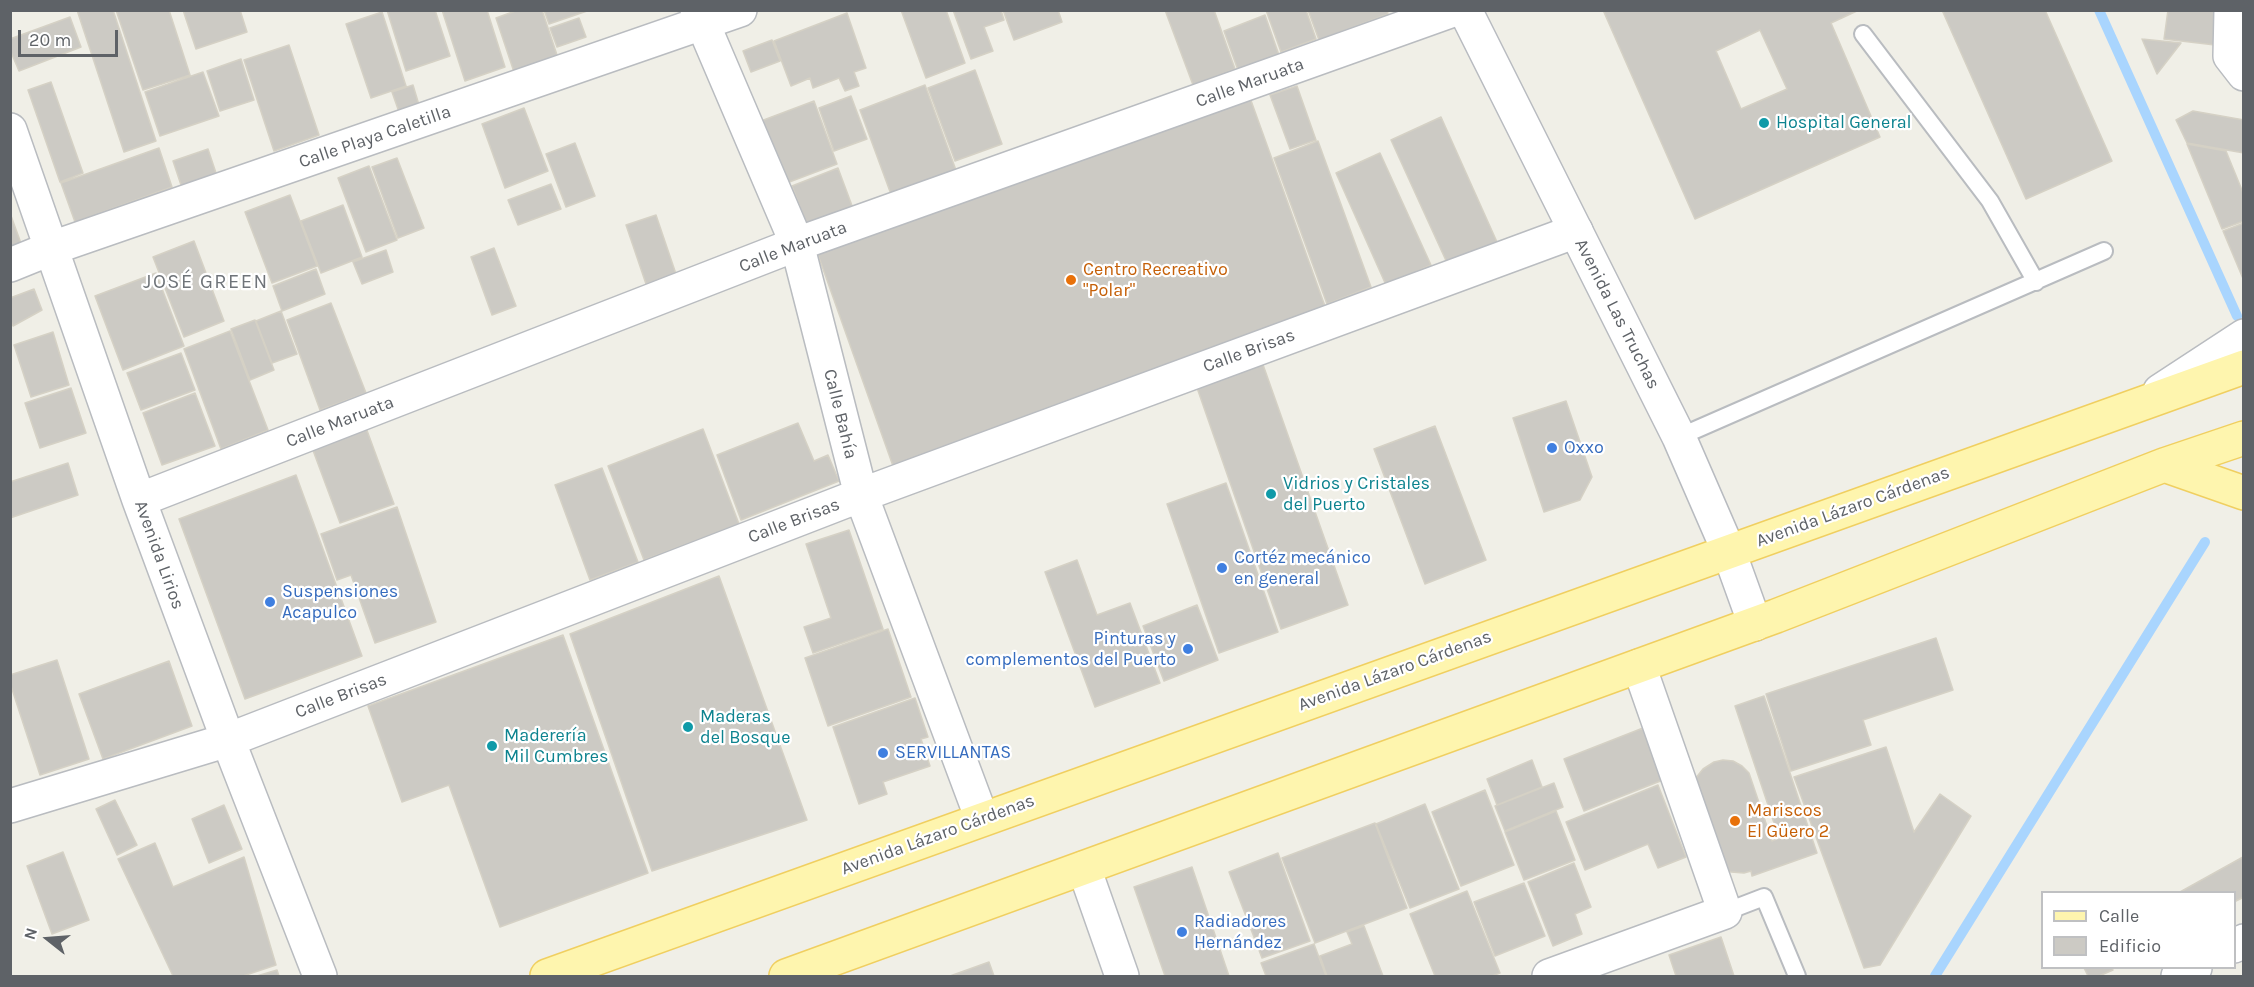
<!DOCTYPE html>
<meta charset="utf-8">
<style>
body{margin:0}
#map{position:relative;width:2254px;height:987px;overflow:hidden;background:#f0efe7;font-family:Karla,sans-serif}
canvas{display:block}
.frame{position:absolute;inset:0;border:12px solid #5e6267;pointer-events:none}
.legend{position:absolute;left:2041px;top:891px;width:195px;height:78px;box-sizing:border-box;background:#fff;border:2px solid #bfc0c2;margin:0;padding:8px 10px;list-style:none;font-size:18px;color:#5e6267}
.legend li{display:flex;align-items:center;gap:12px;height:30px}
.legend b{width:30px;border:2px solid #bfc0c2}
.north{position:absolute;left:18px;top:909px;width:60px;height:60px;-webkit-text-stroke:4px #fff;paint-order:stroke;rotate:287deg;font-size:16px;font-weight:700;line-height:24px;text-align:center;color:#5e6267}
.north::after{content:'';display:block;margin:auto;width:21px;height:27px;background:#5e6267;clip-path:polygon(50% 0,100% 100%,50% 72%,0 100%)}
.scale{position:absolute;left:18px;top:30px;width:100px;height:27px;box-sizing:border-box;border:3px solid #5e6267;border-top:0;padding-left:8px;font-size:18px;line-height:21px;white-space:nowrap;color:#5e6267;-webkit-text-stroke:4px #fff;paint-order:stroke}
</style>
<div id="map">
<canvas width="2254" height="987"></canvas>
<div class="frame"></div>
<ul class="legend">
<li><b style="height:8px;background:#fef5ae"></b>Calle</li>
<li><b style="height:16px;background:#cccac4"></b>Edificio</li>
</ul>
<div class="north">N</div>
<div class="scale">20 m</div>
</div>
<script>
const ctx = document.querySelector('canvas').getContext('2d');
ctx.lineJoin = 'round';
const toPath = rows => new Path2D(rows.map(r => 'M' + r).join(''));
function stroke(path, color, width, dash) { ctx.strokeStyle = color; ctx.lineWidth = width; ctx.lineCap = dash ? 'butt' : 'round'; ctx.setLineDash(dash || []); ctx.stroke(path); }
function fill(path, color) { ctx.fillStyle = color; ctx.fill(path, 'evenodd'); }
function write(font, color, halo, rows, align = 'center') {
  ctx.font = font + ' Karla,sans-serif'; ctx.lineWidth = 4.5; ctx.setLineDash([]); ctx.textBaseline = 'middle'; ctx.strokeStyle = halo; ctx.fillStyle = color; for (const [text, x, y, turn = 0] of rows) {
    ctx.save(); ctx.translate(x, y); ctx.rotate((+turn || 0) * Math.PI / 180); ctx.textAlign = isNaN(turn) ? turn : align; if (halo) ctx.strokeText(text, 0, 0); ctx.fillText(text, 0, 0); ctx.restore();
  }
}
const stream = toPath([
 [2099,10,2237,316],
 [1935,976,2205,542]
]);
const building = toPath([
 [77,10,113,10,156,141,124,152,77,10],
 [116,10,169,10,190,75,143,90,116,10],
 [183,10,240,10,247,32,196,49,183,10],
 [387,10,435,10,450,56,406,71,387,10],
 [442,10,487,10,505,67,465,81,442,10],
 [518,10,542,10,558,58,514,72,496,18,518,10],
 [544,10,590,10,549,24,544,10],
 [901,10,946,10,965,63,926,78,901,10],
 [953,10,1001,10,1004,20,984,27,993,51,971,59,953,10],
 [1003,10,1058,10,1062,22,1014,40,1003,10],
 [1165,10,1214,10,1235,69,1193,85,1165,10],
 [1266,10,1306,10,1316,39,1281,52,1266,10],
 [1308,10,1387,10,1388,14,1319,40,1308,10],
 [1603,10,1859,10,1831,23,1880,137,1695,219,1603,10],
 [1760,30,1787,89,1741,109,1716,51,1760,30],
 [1942,10,2045,10,2112,161,2026,199,1942,10],
 [2168,10,2220,10,2215,45,2164,39,2168,10],
 [382,12,406,86,371,98,346,24,382,12],
 [847,13,866,68,854,72,859,86,845,91,839,78,813,88,810,78,791,86,774,41,847,13],
 [1265,15,1280,58,1239,73,1224,31,1265,15],
 [70,17,81,47,19,71,10,50,10,39,70,17],
 [579,18,586,37,557,47,550,28,579,18],
 [2142,39,2181,43,2157,74,2142,39],
 [772,40,780,61,751,72,743,51,772,40],
 [289,45,319,135,274,151,244,60,289,45],
 [241,59,254,100,220,111,207,71,241,59],
 [975,70,1002,144,955,161,928,88,975,70],
 [203,72,219,116,160,136,145,92,203,72],
 [51,82,83,173,60,182,28,90,51,82],
 [413,85,419,105,399,112,392,92,413,85],
 [925,85,957,173,892,197,860,110,925,85],
 [1297,86,1316,140,1290,149,1270,95,1297,86],
 [1249,95,1326,309,893,466,817,252,1249,95],
 [851,96,867,139,834,151,819,108,851,96],
 [814,101,837,164,784,184,761,121,814,101],
 [524,108,548,171,505,188,482,124,524,108],
 [2193,111,2244,120,2244,153,2187,143,2176,120,2193,111],
 [1441,117,1497,242,1448,265,1391,140,1441,117],
 [1318,141,1371,287,1327,304,1274,158,1318,141],
 [575,143,595,196,566,207,546,154,575,143],
 [2187,144,2226,151,2244,195,2244,221,2222,229,2187,144],
 [159,148,172,187,75,222,61,183,159,148],
 [208,149,217,176,182,188,173,161,208,149],
 [1380,153,1431,265,1386,285,1336,173,1380,153],
 [397,158,424,228,398,238,372,167,397,158],
 [369,166,397,240,366,252,338,178,369,166],
 [838,168,854,211,808,228,792,186,838,168],
 [551,184,561,209,518,225,508,200,551,184],
 [290,195,317,266,272,283,245,212,290,195],
 [343,205,362,257,321,273,301,221,343,205],
 [10,213,22,246,10,250,10,213],
 [656,215,676,274,646,284,626,225,656,215],
 [2244,223,2244,281,2223,231,2244,223],
 [194,241,224,321,184,337,153,257,194,241],
 [494,248,516,306,492,315,471,257,494,248],
 [386,250,393,272,362,284,353,262,386,250],
 [316,269,325,294,282,311,273,286,316,269],
 [156,273,184,346,123,370,95,296,156,273],
 [34,289,42,310,13,326,10,319,10,298,34,289],
 [331,303,366,393,320,410,287,320,331,303],
 [281,311,297,354,272,363,256,321,281,311],
 [255,320,274,370,250,380,231,329,255,320],
 [230,331,268,430,221,449,184,349,230,331],
 [53,332,69,385,31,397,14,345,53,332],
 [181,353,195,390,141,410,127,373,181,353],
 [1261,359,1348,605,1281,629,1195,382,1261,359],
 [71,388,86,433,40,448,25,403,71,388],
 [195,393,215,446,162,465,143,413,195,393],
 [1566,401,1592,477,1580,500,1544,512,1513,418,1566,401],
 [798,423,814,461,828,455,839,481,741,520,717,455,798,423],
 [365,425,394,504,340,523,311,445,365,425],
 [1435,426,1486,560,1425,584,1374,449,1435,426],
 [703,429,739,524,644,560,608,466,703,429],
 [68,463,78,495,10,518,10,482,68,463],
 [602,468,638,562,590,580,555,485,602,468],
 [296,475,362,656,245,699,179,519,296,475],
 [1226,483,1278,632,1219,653,1167,504,1226,483],
 [397,507,436,622,375,643,351,575,337,580,321,534,397,507],
 [849,530,883,629,813,653,804,627,831,618,806,544,849,530],
 [1077,560,1097,615,1130,603,1160,683,1095,707,1045,572,1077,560],
 [719,576,807,820,652,871,570,634,719,576],
 [1197,605,1218,660,1164,681,1143,626,1197,605],
 [888,629,911,697,828,726,805,658,888,629],
 [563,635,648,873,500,927,449,785,402,802,368,706,563,635],
 [1936,638,1953,690,1863,720,1871,745,1791,771,1766,694,1936,638],
 [57,660,89,759,40,775,10,683,10,675,57,660],
 [169,661,192,726,103,759,79,694,169,661],
 [1764,696,1817,853,1752,876,1751,871,1744,873,1731,872,1719,865,1695,779,1703,769,1714,762,1723,760,1733,761,1742,766,1749,773,1772,841,1779,838,1735,706,1764,696],
 [915,698,928,737,921,739,930,766,883,782,887,794,859,804,833,727,915,698],
 [1643,728,1663,780,1584,811,1564,759,1643,728],
 [1886,747,1914,832,1940,794,1971,816,1880,965,1864,968,1794,777,1886,747],
 [1532,760,1542,787,1497,805,1487,779,1532,760],
 [1554,783,1563,807,1505,831,1495,806,1554,783],
 [1658,785,1686,857,1658,868,1648,844,1585,870,1566,822,1658,785],
 [1485,790,1514,865,1461,886,1432,812,1485,790],
 [115,800,137,845,117,855,96,809,115,800],
 [1425,804,1459,889,1410,908,1376,824,1425,804],
 [224,805,242,849,209,863,192,819,224,805],
 [1556,811,1575,860,1524,880,1505,832,1556,811],
 [1375,823,1407,908,1315,943,1282,858,1375,823],
 [155,843,173,887,244,857,276,965,243,976,173,976,118,859,155,843],
 [63,852,89,920,52,934,27,866,63,852],
 [1278,853,1310,941,1262,958,1229,872,1278,853],
 [2243,857,2244,897,2234,902,2234,892,2180,892,2243,857],
 [1574,863,1591,907,1575,914,1582,934,1553,946,1528,882,1574,863],
 [1192,867,1229,976,1165,976,1134,887,1192,867],
 [1524,883,1545,936,1495,956,1474,902,1524,883],
 [1467,891,1500,973,1492,976,1435,976,1410,914,1467,891],
 [1364,926,1383,976,1327,976,1320,956,1352,944,1347,932,1364,926],
 [1721,937,1734,976,1676,976,1669,955,1721,937],
 [1314,944,1326,976,1266,976,1261,963,1314,944],
 [989,962,994,976,950,976,989,962],
 [2084,968,2112,968,2113,970,2099,976,2088,976,2084,968],
 [277,970,279,976,257,976,277,970]
]);
const lane = toPath([
 [1863,34,1990,201,2036,282],
 [1679,437,2104,251],
 [1725,912,1764,897,1797,976]
]);
const street = toPath([
 [697,10,797,244,861,495,982,819],
 [2231,10,2230,56,2244,74],
 [10,130,139,500,228,740,320,976],
 [10,265,52,248,740,10],
 [2160,391,2244,336],
 [139,500,797,244,1453,10],
 [10,806,228,740,861,495,1576,231],
 [1084,868,1122,976],
 [1549,976,1725,912,1639,666]
]);
const secondary = toPath([
 [1465,10,1679,437,1729,552,1755,624],
 [2234,946,2244,941],
 [2178,976,2195,968]
]);
const primary = toPath([
 [2164,465,2244,493],
 [547,976,2244,367],
 [786,976,1776,616,2164,465,2244,438]
]);
const markers = [
 [1764,123,6,"#0f9aa8"],
 [1071,280,6,"#e8710a"],
 [1552,448,6,"#3f7fe0"],
 [1271,494,6,"#0f9aa8"],
 [1222,568,6,"#3f7fe0"],
 [270,602,6,"#3f7fe0"],
 [1188,649,6,"#3f7fe0"],
 [688,727,6,"#0f9aa8"],
 [492,746,6,"#0f9aa8"],
 [883,753,6,"#3f7fe0"],
 [1735,821,6,"#e8710a"],
 [1182,932,6,"#3f7fe0"]
];
const streetNames = [
 ["Calle Maruata",1250,83,-20],
 ["Calle Playa Caletilla",375,137,-19],
 ["Calle Maruata",793,247,-21],
 ["Avenida Las Truchas",1617,314,63],
 ["Calle Brisas",1249,351,-20],
 ["Calle Bahía",840,414,76],
 ["Calle Maruata",340,422,-21],
 ["Avenida Lázaro Cárdenas",1853,507,-20],
 ["Calle Brisas",794,521,-21],
 ["Avenida Lirios",159,555,70],
 ["Avenida Lázaro Cárdenas",1395,671,-20],
 ["Calle Brisas",341,696,-21],
 ["Avenida Lázaro Cárdenas",938,835,-20]
];
const cultureNames = [
 ["Hospital General",1776,123],
 ["Vidrios y Cristales",1283,484],
 ["del Puerto",1283,505],
 ["Maderas",700,717],
 ["del Bosque",700,738],
 ["Maderería",504,736],
 ["Mil Cumbres",504,757]
];
const foodNames = [
 ["Centro Recreativo",1083,270],
 ["\"Polar\"",1083,291],
 ["Mariscos",1747,811],
 ["El Güero 2",1747,832]
];
const shopNames = [
 ["Oxxo",1564,448],
 ["Cortéz mecánico",1234,558],
 ["en general",1234,579],
 ["Suspensiones",282,592],
 ["Acapulco",282,613],
 ["Pinturas y",1176,639,"right"],
 ["complementos del Puerto",1176,660,"right"],
 ["SERVILLANTAS",895,753],
 ["Radiadores",1194,922],
 ["Hernández",1194,943]
];
const neighbourhoodNames = [
 ["JOSÉ GREEN",206,282]
];
stroke(stream, '#a9d5fe', 10);
fill(building, '#cccac4');
stroke(building, '#d5d1c5', 1.5);
stroke(lane, '#b9bcc0', 20);
stroke(street, '#b9bcc0', 36);
stroke(secondary, '#b8bbc0', 36);
stroke(primary, '#f0cf60', 36);
stroke(lane, '#fff', 16);
stroke(street, '#fff', 33);
stroke(secondary, '#fff', 33);
stroke(primary, '#fef5ae', 33);
for (const [x, y, r, color] of markers) { const dot = new Path2D(); dot.arc(x, y, r, 0, 2 * Math.PI); ctx.fillStyle = color; ctx.fill(dot); stroke(dot, '#fff', 2); }
write('18px', '#5e6267', '#fff', streetNames);
write('18px', '#0d838f', '#fff', cultureNames, 'left');
write('18px', '#c56008', '#fff', foodNames, 'left');
write('18px', '#366cbe', '#fff', shopNames, 'left');
ctx.letterSpacing = '1.5px';
write('20px', '#6f7479', '#fff', neighbourhoodNames);
ctx.letterSpacing = '0px';
</script>
